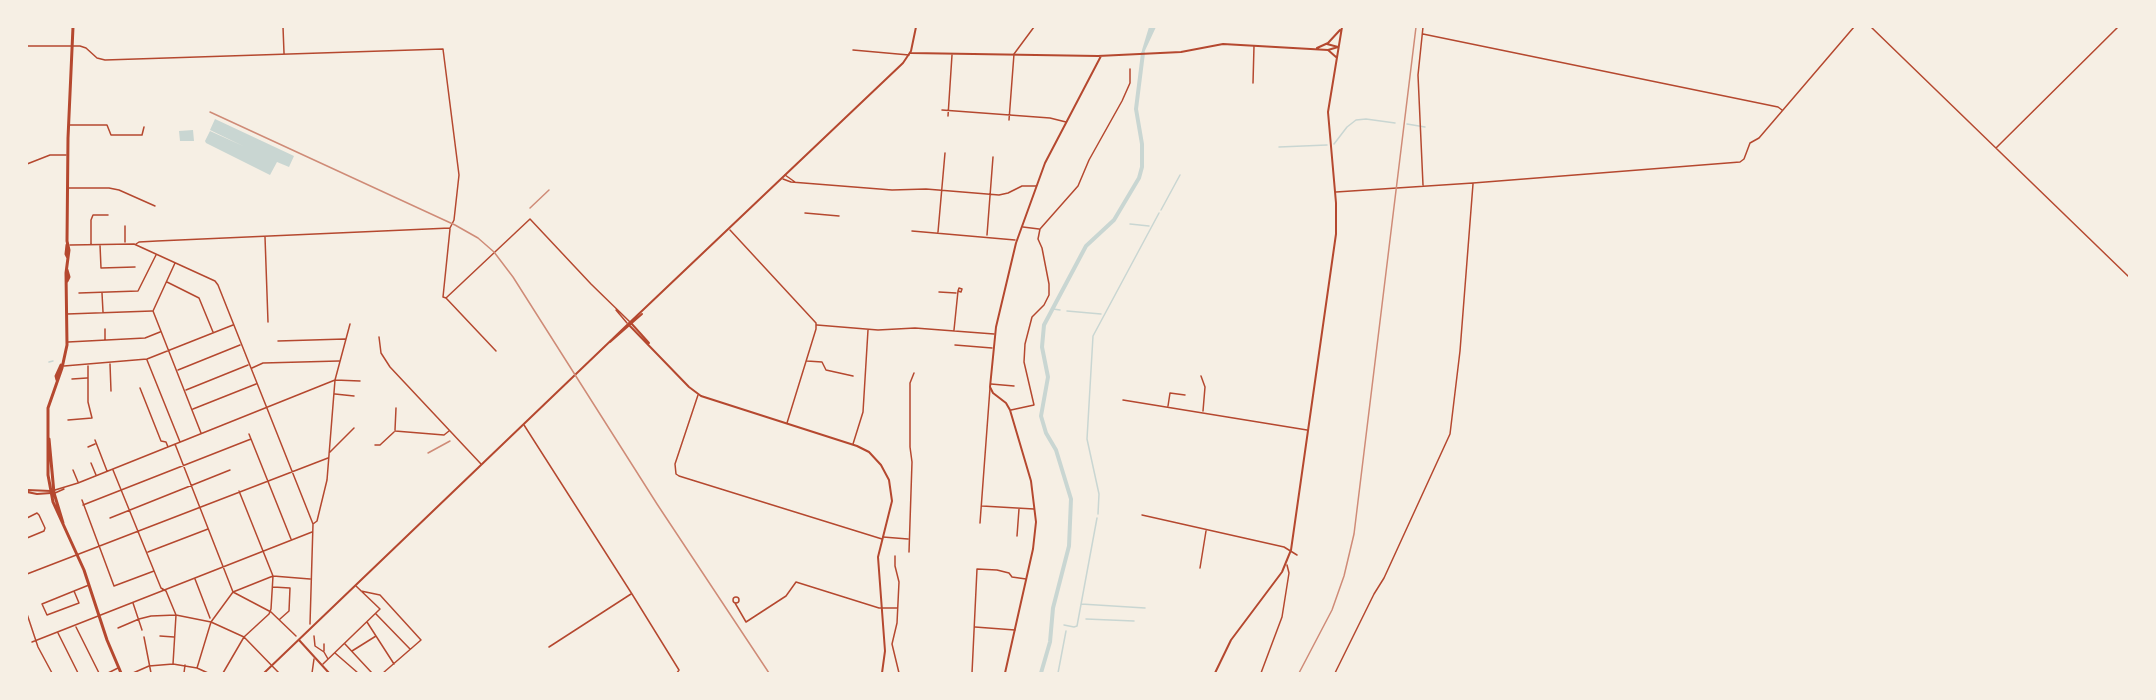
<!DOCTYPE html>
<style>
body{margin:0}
#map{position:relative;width:2156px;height:700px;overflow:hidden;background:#f6efe4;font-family:"IBM Plex Serif",serif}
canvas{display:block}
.frame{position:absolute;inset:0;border:28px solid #f6efe4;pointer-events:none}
</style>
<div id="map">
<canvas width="2156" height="700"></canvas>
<div class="frame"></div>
</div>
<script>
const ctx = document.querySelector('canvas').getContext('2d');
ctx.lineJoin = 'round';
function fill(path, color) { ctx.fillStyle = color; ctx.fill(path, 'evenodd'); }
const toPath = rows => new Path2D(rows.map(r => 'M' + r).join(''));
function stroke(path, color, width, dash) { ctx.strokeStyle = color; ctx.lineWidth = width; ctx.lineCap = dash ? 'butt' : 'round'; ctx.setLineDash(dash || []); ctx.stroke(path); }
const water = toPath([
 [1149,27,1156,27,1142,57,1142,50],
 [215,119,294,156,289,167,277,162,270,175,206,143,205,141,210,131,243,146,210,130],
 [193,130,194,141,180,141,179,131]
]);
const stream = toPath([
 [1407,124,1425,127],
 [1334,144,1347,127,1356,120,1366,119,1395,123],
 [1279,147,1327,145],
 [1161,210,1180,175],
 [1130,224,1149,226],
 [1053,309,1060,310],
 [1067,311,1101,314],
 [49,362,53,361],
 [1098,514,1099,494,1087,439,1093,336,1159,213],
 [1081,604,1145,608],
 [1086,619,1134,621],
 [1064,625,1074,627,1077,626,1097,518],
 [1058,673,1066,631]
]);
const river = toPath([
 [1041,673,1050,642,1053,608,1069,546,1071,499,1056,450,1046,433,1041,416,1048,377,1042,347,1044,325,1086,246,1114,220,1139,178,1142,167,1142,144,1136,109,1143,53]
]);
const minor = toPath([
 [283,27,284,53],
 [1871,27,2129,277],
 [1423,34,1778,107,1782,110],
 [27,46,80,46,86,48,97,58,105,60,443,49,459,175,454,220,450,228,157,241,139,242,136,244],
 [853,50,909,55],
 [1253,83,1254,46],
 [942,110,1050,118,1066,122],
 [948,116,952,55],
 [1009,120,1014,54,1034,27],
 [69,125,107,125,111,135,142,135,144,127],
 [1996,148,2118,27],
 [27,164,50,155,66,155],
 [785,175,795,182],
 [783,179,791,182,892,190,926,189,999,195,1008,193,1022,186,1036,186],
 [1423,185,1418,75,1423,27],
 [69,188,109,188,119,190,155,206],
 [1336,192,1473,183,1740,162,1744,159,1750,143,1759,138,1854,27],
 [805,213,839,216],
 [125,226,125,242],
 [1023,227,1039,229],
 [450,229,443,297,446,298,496,351],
 [730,230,816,323,816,329,787,423],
 [912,231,1015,240],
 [938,232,945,153],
 [987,235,993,157],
 [265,237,268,322],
 [91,244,91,220,93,215,108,215],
 [70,245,134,244,215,281,218,285,313,524,310,624],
 [100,245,101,268,135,267],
 [175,263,153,311,201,433],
 [167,282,199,298,213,332],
 [959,288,962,289,961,292,958,291,959,288],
 [939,292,956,293],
 [79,293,138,291,156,255],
 [102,293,103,312],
 [446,298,530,219,591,284,630,322],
 [616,310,627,323],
 [67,314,152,311],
 [817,325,878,330,915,328,994,334],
 [105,329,105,339],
 [954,330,958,291],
 [379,337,381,353,390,367,481,464],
 [278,341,345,339],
 [68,342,145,338,160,332],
 [955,345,992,348],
 [147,360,180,442],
 [807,361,822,362,826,370,853,376],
 [110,364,111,391],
 [64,366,147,359,233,325],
 [252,368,263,363,339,361],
 [178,370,240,345],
 [1201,376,1205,387,1203,411],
 [72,379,87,378],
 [991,384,1014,386],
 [140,388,161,441,166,442,168,447],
 [186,390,248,365],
 [335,394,354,396],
 [698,395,675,464,676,474,679,476,882,539],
 [1123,400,1307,430],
 [1168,406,1170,393,1185,395],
 [193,409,256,384],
 [1011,410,1034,405,1024,362,1025,344,1032,317,1044,305,1049,295,1049,284,1042,248,1038,239,1040,229,1078,186,1089,160,1122,101,1130,83,1130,69],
 [68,420,92,418,88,402,88,366],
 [524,425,632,594,679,670,677,673],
 [395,430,396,408],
 [395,431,444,435,449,431],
 [249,434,291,539],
 [95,440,107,471],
 [175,444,233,592,271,612,296,636],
 [853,444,863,412,868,330],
 [375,445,380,445,394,432],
 [88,447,95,444],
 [329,453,354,428],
 [91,463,96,475],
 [73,470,78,482],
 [113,470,161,588,166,591,176,615,173,664],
 [55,490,78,483,335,380,360,381],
 [55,493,64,489],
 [82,500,114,586,154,571],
 [83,505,251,439],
 [982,506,1034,509],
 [1142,515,1284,547,1297,555],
 [27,518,37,513,39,515,45,528,44,531,27,538],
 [110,518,230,470],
 [980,523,990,388],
 [313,524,317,521,327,480,335,380,350,324],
 [1017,536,1019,509],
 [883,537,908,539],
 [148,552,208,529],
 [909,552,912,462,910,447,910,383,914,373],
 [895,556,895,566,899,582,897,623,892,644,899,673],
 [1200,568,1206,531],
 [27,574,328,458],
 [195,579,210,618],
 [273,587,290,588,289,611,280,619],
 [74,591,79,603,47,615,42,604,74,591,89,585],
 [361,591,380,595,421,640,383,673],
 '733 600a3 3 0 1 1 6 0a3 3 0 1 1-6 0Z',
 [133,603,142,630],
 [735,603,746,622,786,596,796,582,879,608,897,608],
 [27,614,38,647,52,673],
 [376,614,410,649],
 [367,622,394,664],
 [76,627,99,673],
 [975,627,1015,630],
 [118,628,139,619,151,616,176,615,211,622,244,637,279,673],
 [58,633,78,673],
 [160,636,174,637],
 [314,636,315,646,324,652,328,659],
 [144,637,151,673],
 [32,642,312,532],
 [345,644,372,673],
 [549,647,631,594],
 [324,651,324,644],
 [352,651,376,636],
 [335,653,358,673],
 [323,664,380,609,356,586],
 [197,668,211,622,233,592,273,576,310,579],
 [108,673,118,668],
 [133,673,149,666,173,664,197,668,208,673],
 [184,673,185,665],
 [223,673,244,637,269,614,271,609,273,576,239,491],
 [312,673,314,659],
 [972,673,977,569,997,570,1009,573,1012,577,1026,579],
 [1261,673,1282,617,1289,573,1287,565],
 [1335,673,1374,594,1384,578,1450,434,1460,351,1473,184]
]);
const tertiary = toPath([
 [1327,44,1338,47],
 [1317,48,1328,43,1340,30],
 [1328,50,1336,57],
 [911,53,1098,56,1181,52,1223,44,1328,50,1338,47],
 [631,323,649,343],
 [628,324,689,387,701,396,857,446,869,452,881,465,889,480,892,501,878,557,885,651,882,673],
 [610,342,642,314],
 [27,490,51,491],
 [27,492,37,494,51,493],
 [299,640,329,673],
 [264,673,625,327,903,63,911,51,916,27],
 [1005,673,1033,549,1036,522,1031,481,1010,410,1006,403,993,393,990,387,996,327,1016,243,1045,163,1101,56],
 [1215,673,1231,640,1282,572,1291,550,1336,234,1336,203,1328,112,1342,27]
]);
const primary = toPath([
 [73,27,68,138,67,241,69,250,66,273,67,345,62,368,48,408,48,475,53,502,84,570,107,640,121,673],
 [67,245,66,254,68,258],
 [67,281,69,277,67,270],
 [57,380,56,376,61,365],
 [49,439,54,493,63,523]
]);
const rail = toPath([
 [210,112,455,225,478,238,494,252,513,277,657,504,769,673],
 [530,208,549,190],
 [428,453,450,441],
 [1299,673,1332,610,1344,576,1354,534,1416,27]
]);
fill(water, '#c9d6d2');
stroke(stream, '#c9d6d2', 1.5);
stroke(river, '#c9d6d2', 4);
stroke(minor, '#b5482f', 1.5);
stroke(tertiary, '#b5482f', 2);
stroke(primary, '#b5482f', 3);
stroke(rail, '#cf8b77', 1.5);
</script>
